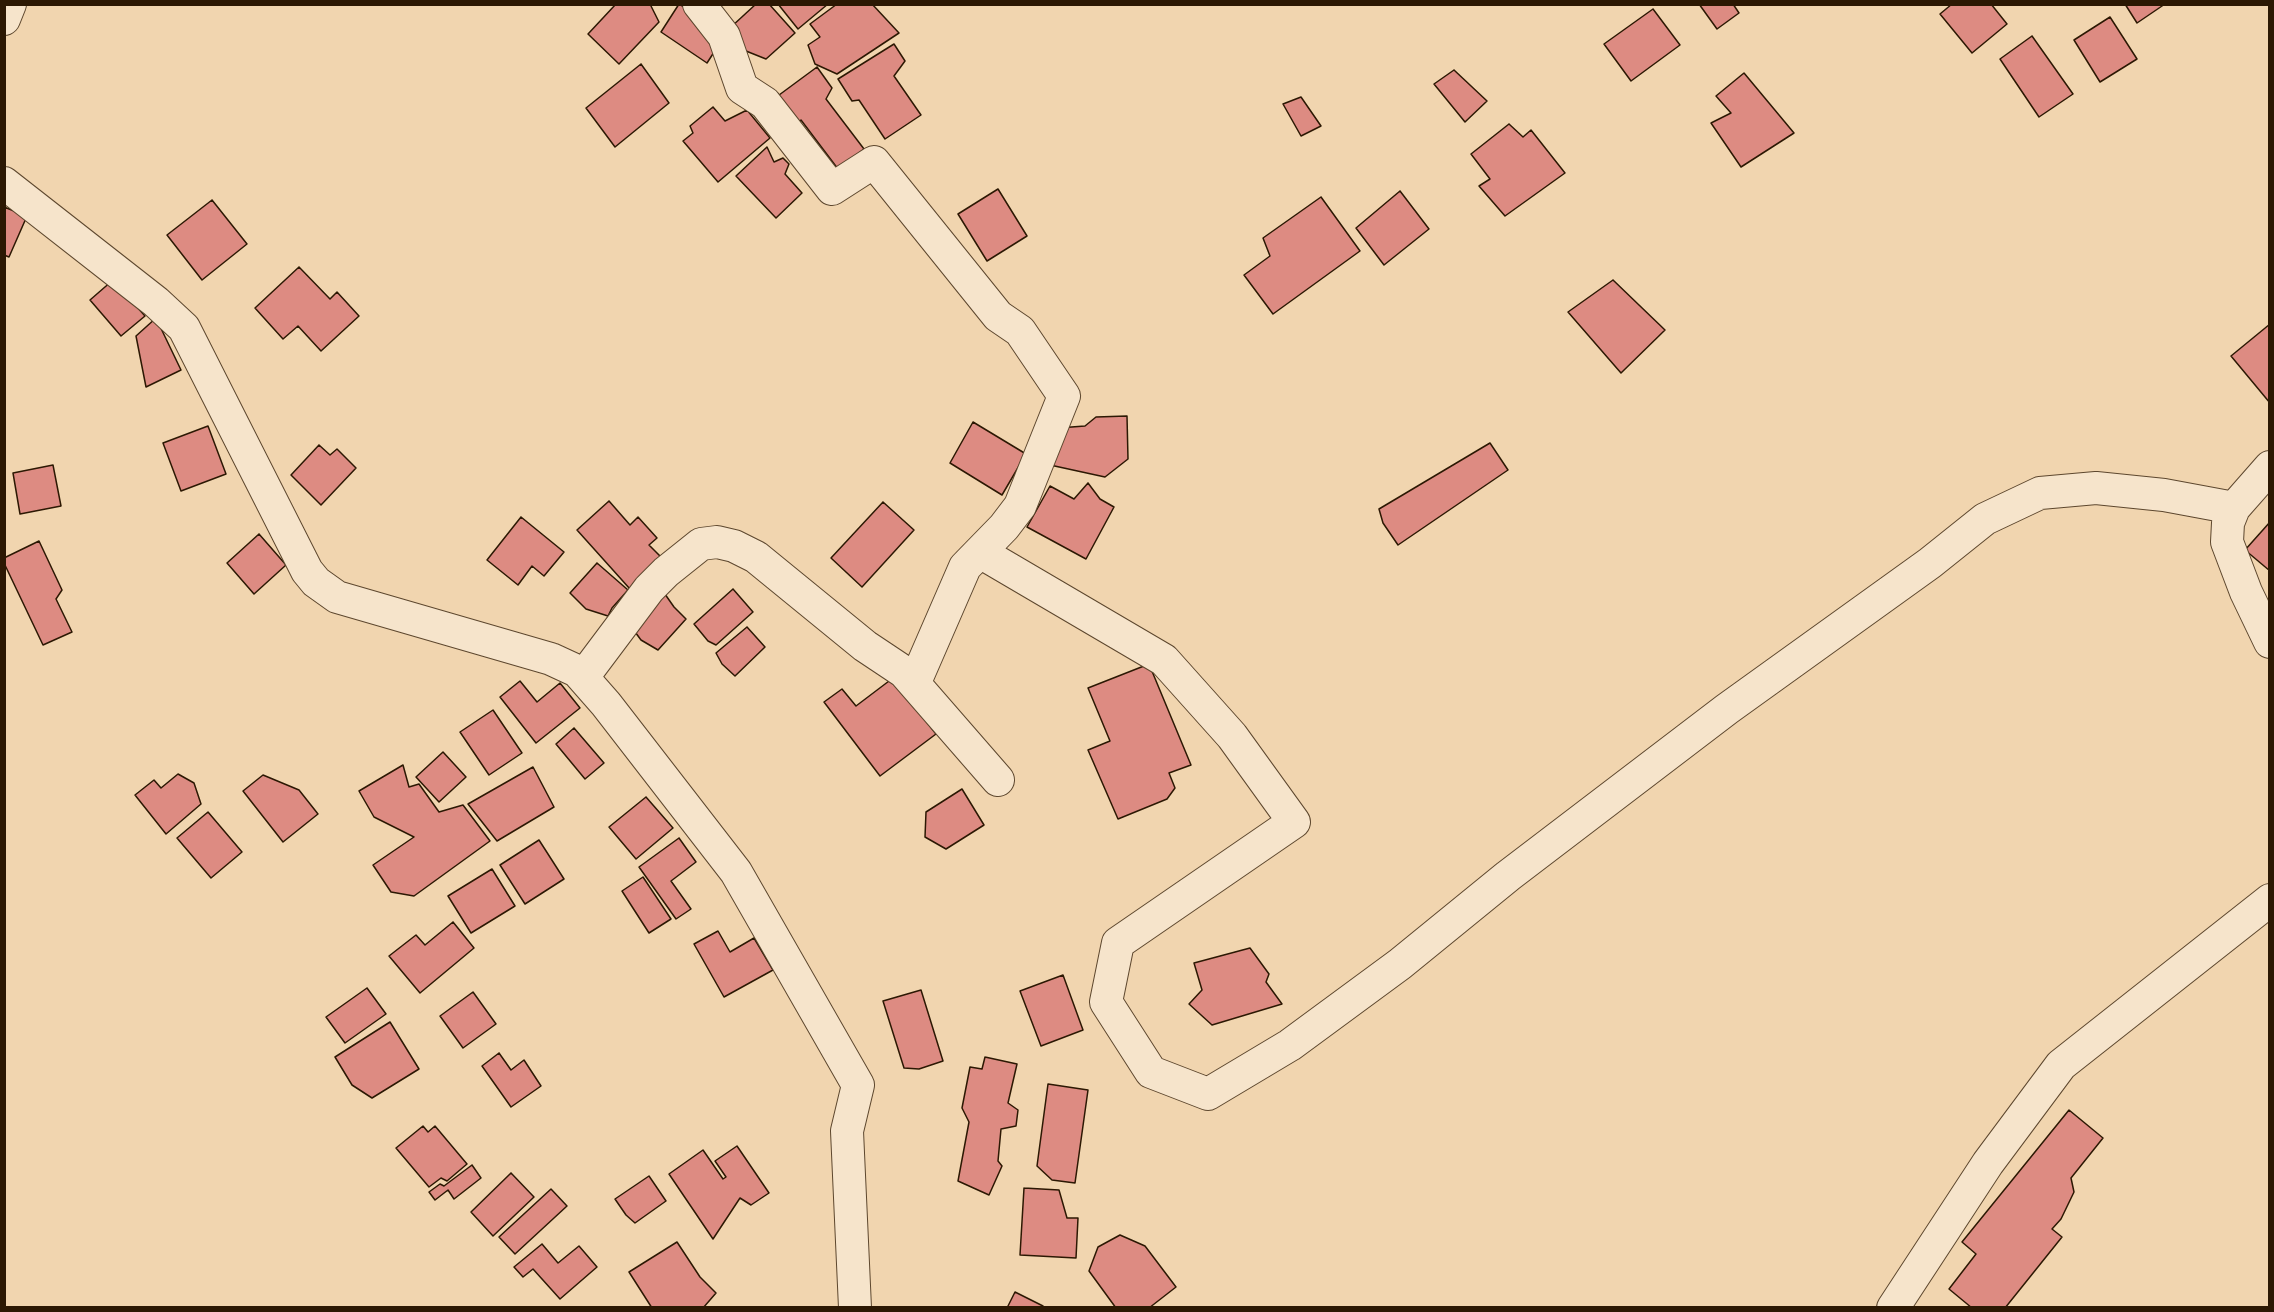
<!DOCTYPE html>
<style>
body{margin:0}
#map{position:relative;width:2274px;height:1312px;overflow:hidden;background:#f1d5af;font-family:"IM FELL DW Pica",serif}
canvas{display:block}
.frame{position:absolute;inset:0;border:6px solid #2c1803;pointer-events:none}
</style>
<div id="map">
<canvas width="2274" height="1312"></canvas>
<div class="frame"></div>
</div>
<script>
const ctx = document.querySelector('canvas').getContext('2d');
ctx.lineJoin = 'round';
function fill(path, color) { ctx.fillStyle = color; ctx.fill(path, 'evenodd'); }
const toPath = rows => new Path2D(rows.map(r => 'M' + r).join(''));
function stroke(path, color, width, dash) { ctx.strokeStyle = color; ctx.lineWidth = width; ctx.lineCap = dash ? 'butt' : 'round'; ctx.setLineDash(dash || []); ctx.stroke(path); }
const building = toPath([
 [616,4,650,4,659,22,619,64,588,34,616,4],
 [679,4,693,12,718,46,707,63,661,32,679,4],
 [756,4,769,4,795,33,766,59,736,47,731,27,756,4],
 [778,4,828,4,798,29,778,4],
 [837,4,872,4,899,33,837,74,815,64,808,45,820,37,810,24,837,4],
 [1699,4,1733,4,1739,13,1717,29,1699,4],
 [1952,4,1991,4,2007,24,1972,53,1940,14,1952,4],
 [2125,4,2165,4,2137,23,2125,4],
 [1653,9,1680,45,1631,81,1604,44,1653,9],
 [2110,17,2137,59,2100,82,2074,40,2110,17],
 [2032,36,2073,94,2039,117,2000,59,2032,36],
 [894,44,905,61,894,76,921,115,885,139,859,100,852,101,838,79,894,44],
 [641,64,669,103,615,147,586,108,641,64],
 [817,67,832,88,826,99,864,149,838,169,801,120,795,125,775,98,817,67],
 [1454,70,1487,101,1465,122,1434,84,1454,70],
 [1744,73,1794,133,1741,167,1711,123,1731,113,1716,96,1744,73],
 [1301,97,1321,126,1301,136,1283,104,1301,97],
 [713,107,725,121,747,110,770,138,718,182,683,141,693,133,690,126,713,107],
 [1509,124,1523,137,1531,130,1565,173,1505,216,1479,186,1490,179,1471,154,1509,124],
 [767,147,774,162,783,158,789,164,785,174,802,193,776,218,736,176,767,147],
 [998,189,1027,236,987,261,958,214,998,189],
 [1400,191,1429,229,1384,265,1356,228,1400,191],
 [1321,197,1360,251,1273,314,1244,275,1270,256,1263,238,1321,197],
 [212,200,247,244,202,280,167,235,212,200],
 [4,207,27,216,9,257,4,255,4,207],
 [299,267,330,299,337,292,359,316,321,351,298,326,283,339,255,308,299,267],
 [113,280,145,316,121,336,90,300,113,280],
 [1613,280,1665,330,1621,373,1568,312,1613,280],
 [156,318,181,370,146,387,136,336,156,318],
 [2270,324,2270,403,2231,356,2270,324],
 [1127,416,1128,459,1105,477,1050,465,1058,428,1085,426,1096,417,1127,416],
 [973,422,1026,454,1002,495,950,463,973,422],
 [208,426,226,474,181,491,163,443,208,426],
 [1490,443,1508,470,1398,545,1383,523,1379,509,1490,443],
 [319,445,330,455,337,449,356,468,321,505,291,475,319,445],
 [53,465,61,506,20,514,13,473,53,465],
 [1088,483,1100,499,1114,507,1086,559,1027,527,1050,486,1074,499,1088,483],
 [609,501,630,525,638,517,657,538,649,545,663,559,630,589,577,530,609,501],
 [883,502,914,530,862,587,831,558,883,502],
 [521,517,564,552,544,576,532,566,518,585,487,560,521,517],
 [2270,522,2270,571,2245,550,2270,522],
 [259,534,286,565,254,594,227,563,259,534],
 [39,541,62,590,56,599,72,632,43,645,4,563,4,558,39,541],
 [597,563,628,590,612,608,608,616,586,609,570,593,597,563],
 [660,587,674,607,686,619,658,650,641,640,627,621,660,587],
 [733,589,753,612,716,645,708,641,694,624,733,589],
 [747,627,765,647,735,676,722,664,716,653,747,627],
 [1149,664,1191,765,1169,773,1175,788,1167,799,1118,819,1088,750,1110,741,1088,688,1149,664],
 [893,678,936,734,880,776,824,702,842,689,856,706,893,678],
 [520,681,537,702,560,683,580,708,536,743,500,697,520,681],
 [493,710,522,753,489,775,460,732,493,710],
 [574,728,604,763,585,779,556,744,574,728],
 [443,752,466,777,439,802,416,777,443,752],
 [403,765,409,787,419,784,439,812,463,805,490,841,414,896,391,892,373,865,414,837,374,817,359,791,403,765],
 [533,767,554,807,497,841,468,804,533,767],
 [178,774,194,783,201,804,166,834,135,795,154,780,161,788,178,774],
 [263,775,299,790,318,814,283,842,243,791,263,775],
 [962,789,984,825,946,849,925,837,926,812,962,789],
 [646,797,673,828,636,859,609,827,646,797],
 [208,812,242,852,211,878,177,838,208,812],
 [679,838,696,862,671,881,691,909,676,919,639,867,679,838],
 [539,840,564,879,525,904,500,865,539,840],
 [492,869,515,906,471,933,448,896,492,869],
 [643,877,671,919,649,933,622,891,643,877],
 [453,922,474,948,420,993,389,956,416,935,425,945,453,922],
 [718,931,730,952,754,938,773,970,724,997,694,944,718,931],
 [1250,948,1269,974,1266,982,1282,1004,1212,1025,1189,1004,1202,990,1194,963,1250,948],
 [1063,975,1083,1030,1041,1046,1020,991,1063,975],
 [367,988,386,1014,345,1043,326,1017,367,988],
 [921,990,943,1061,919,1069,904,1068,883,1001,921,990],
 [473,992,496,1024,463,1048,440,1016,473,992],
 [390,1022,419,1069,372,1098,352,1085,335,1057,390,1022],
 [499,1053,511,1070,524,1060,541,1086,511,1107,482,1066,499,1053],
 [985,1057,1017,1064,1008,1103,1018,1110,1016,1126,1001,1129,998,1161,1002,1166,989,1195,958,1181,969,1122,962,1108,970,1067,982,1069,985,1057],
 [1048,1084,1088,1090,1075,1183,1052,1180,1037,1166,1048,1084],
 [2069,1110,2103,1138,2071,1178,2074,1192,2061,1219,2052,1229,2062,1237,2005,1308,1972,1308,1949,1289,1976,1254,1962,1242,2069,1110],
 [423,1126,428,1132,435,1126,467,1164,447,1181,441,1178,429,1187,396,1148,423,1126],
 [737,1146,769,1193,751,1205,740,1198,713,1239,669,1174,703,1150,723,1179,726,1177,715,1161,737,1146],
 [472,1165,481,1178,454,1199,448,1190,435,1200,429,1192,440,1184,444,1186,472,1165],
 [511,1173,534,1197,493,1236,471,1212,511,1173],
 [649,1176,666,1201,635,1223,626,1215,615,1199,649,1176],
 [1024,1188,1059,1190,1067,1218,1078,1218,1076,1258,1020,1255,1024,1188],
 [551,1189,567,1206,515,1254,499,1237,551,1189],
 [1120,1235,1145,1246,1176,1287,1149,1308,1116,1308,1089,1271,1098,1247,1120,1235],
 [677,1242,700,1277,716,1293,703,1308,652,1308,629,1272,677,1242],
 [542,1244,558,1263,579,1246,597,1267,560,1299,533,1269,523,1277,514,1267,542,1244],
 [1015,1292,1043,1306,1042,1308,1007,1308,1015,1292]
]);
const street = toPath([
 [699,4,724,36,742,88,765,103,832,189,874,162,998,316,1020,331,1064,396,1020,506,1004,527,965,567,915,682],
 [4,19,10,4],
 [4,183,156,302,184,328,307,571,316,582,337,597,551,659,577,671,606,704,736,872,858,1085,847,1131,855,1308],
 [2270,467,2234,508,2228,523,2227,542,2246,592,2270,642],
 [980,552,1164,660,1232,736,1294,822,1118,943,1106,1002,1151,1072,1208,1094,1290,1045,1400,964,1508,876,1727,709,1930,563,1985,519,2040,493,2096,488,2164,495,2234,508],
 [583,677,649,589,666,572,701,544,717,542,734,546,756,557,865,646,904,672,998,780],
 [1893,1308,1988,1163,2061,1065,2270,900]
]);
fill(building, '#dd8b82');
stroke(building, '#2c1803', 1.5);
stroke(street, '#5d472e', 34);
stroke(street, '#f6e4cb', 32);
</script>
